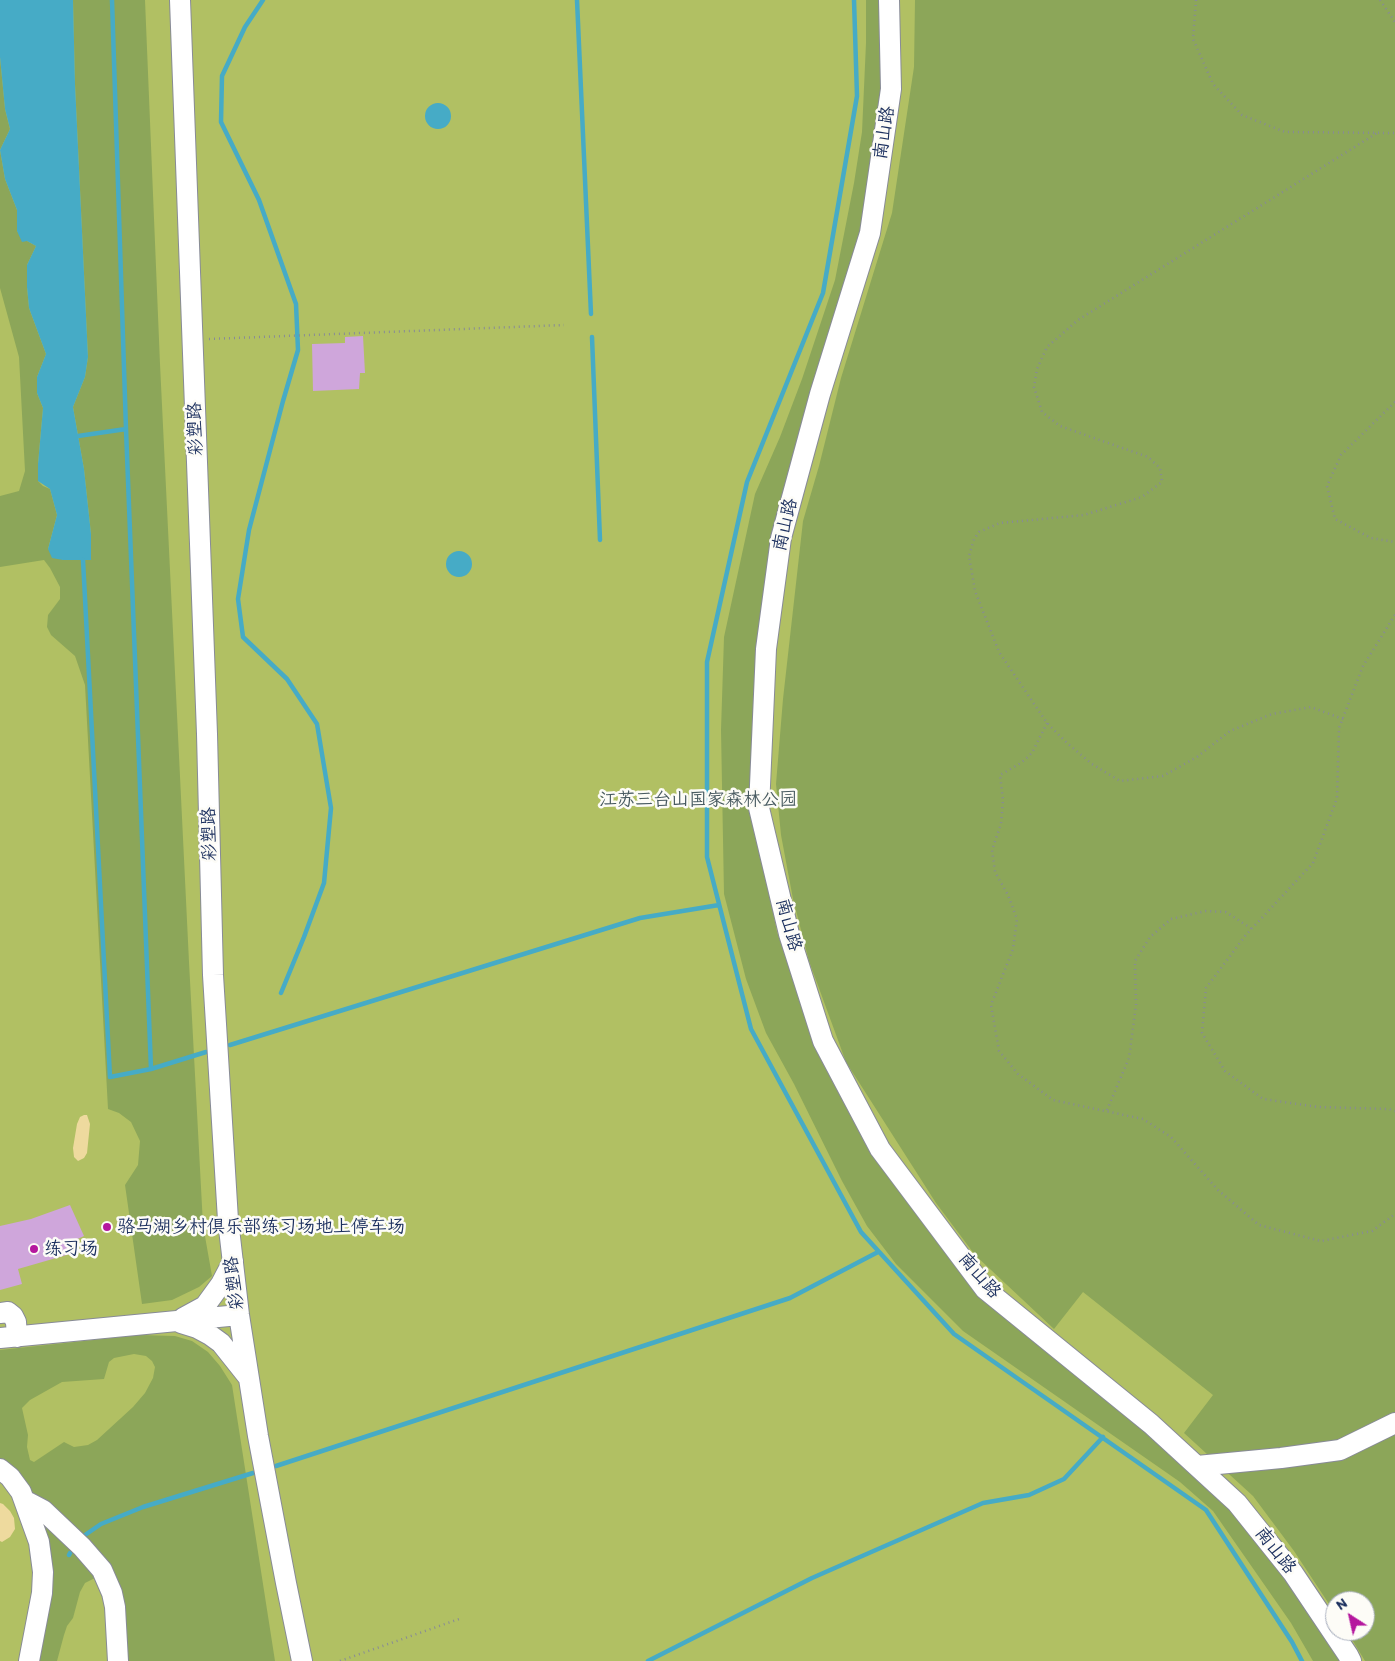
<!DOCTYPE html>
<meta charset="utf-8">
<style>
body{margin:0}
#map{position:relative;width:1395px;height:1661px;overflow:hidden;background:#f4e7ce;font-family:Itim,sans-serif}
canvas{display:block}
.north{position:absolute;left:1325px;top:1591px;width:50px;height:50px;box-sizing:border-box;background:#fdfcf7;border:1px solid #a3aaba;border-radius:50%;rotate:325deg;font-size:14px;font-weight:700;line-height:20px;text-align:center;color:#1b2f5e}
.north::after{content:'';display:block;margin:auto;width:18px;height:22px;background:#b5179e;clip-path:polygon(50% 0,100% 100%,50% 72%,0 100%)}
</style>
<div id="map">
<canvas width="1395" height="1661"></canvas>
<div class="north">N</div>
</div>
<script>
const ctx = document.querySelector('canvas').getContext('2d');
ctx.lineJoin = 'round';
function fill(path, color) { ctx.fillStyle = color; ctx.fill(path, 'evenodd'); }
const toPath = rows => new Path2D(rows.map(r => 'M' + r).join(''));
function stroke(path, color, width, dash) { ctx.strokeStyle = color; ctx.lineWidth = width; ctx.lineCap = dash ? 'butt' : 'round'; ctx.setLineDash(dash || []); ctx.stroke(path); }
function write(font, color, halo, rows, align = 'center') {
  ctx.font = font + ' Itim,"LXGW WenKai TC",sans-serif'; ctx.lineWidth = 5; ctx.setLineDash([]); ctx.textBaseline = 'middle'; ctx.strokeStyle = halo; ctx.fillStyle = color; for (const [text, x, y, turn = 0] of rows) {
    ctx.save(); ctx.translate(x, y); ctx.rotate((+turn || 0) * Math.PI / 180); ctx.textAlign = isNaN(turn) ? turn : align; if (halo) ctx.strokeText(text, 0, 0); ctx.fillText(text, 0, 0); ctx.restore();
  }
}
const green = toPath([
 [0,0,1395,0,1395,1661,0,1661],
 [1335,1601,1365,1601,1365,1631,1335,1631]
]);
const forest = toPath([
 [73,0,145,0,160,364,189,962,203,1225,212,1276,199,1287,172,1300,142,1304,125,1185,138,1165,140,1141,131,1122,119,1113,108,1109,85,685,75,656,51,635,47,627,48,615,60,599,60,587,50,568,44,560,0,567,0,496,19,491,25,471,19,357,0,288,0,57,5,109,10,129,0,150,5,179,17,210,17,231,27,241,36,246,27,265,27,287,29,308,46,354,37,377,37,393,43,408,38,464,38,481,43,486,50,489,57,515,48,549,63,560,91,560,91,534,84,469,73,407,85,377,88,357,75,84],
 [866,0,884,0,883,93,868,207,777,525,758,836,777,932,814,1037,883,1164,930,1233,980,1288,1232,1506,1289,1581,1340,1661,1313,1661,1291,1623,1213,1511,1180,1482,963,1331,896,1264,867,1226,842,1181,794,1084,766,1033,746,979,724,894,721,730,724,637,755,494,780,437,802,379,835,280,854,183,862,132,866,43],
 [915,0,1395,0,1395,1661,1365,1661,1347,1631,1365,1631,1365,1601,1335,1601,1335,1613,1294,1551,1253,1496,1184,1433,1213,1395,1083,1292,1054,1329,975,1255,936,1203,846,1062,809,961,793,899,781,835,776,784,783,699,803,521,819,466,841,378,892,213,914,67],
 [140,1335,175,1336,192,1341,208,1352,220,1366,232,1385,275,1661,115,1661,110,1601,97,1577,85,1583,80,1592,73,1618,67,1626,64,1635,57,1661,26,1661,39,1572,22,1505,0,1473,0,1350],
 [134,1354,146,1356,152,1361,155,1367,153,1378,145,1393,133,1407,97,1440,88,1445,74,1447,64,1442,34,1462,30,1460,27,1447,28,1435,22,1408,30,1400,62,1382,104,1379,109,1362,114,1358]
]);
const sand = toPath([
 [84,1115,87,1115,90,1124,87,1153,84,1158,78,1161,74,1157,73,1148,77,1124,80,1117],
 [0,1503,3,1504,10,1511,14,1518,15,1529,10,1537,2,1542,0,1541]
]);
const water = toPath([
 [0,0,73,0,75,84,88,357,85,377,73,407,84,469,91,534,91,560,63,560,52,558,48,549,57,515,50,489,38,481,38,464,43,408,37,393,37,377,46,354,29,308,27,287,27,265,36,246,27,241,22,242,17,231,17,210,5,179,0,150,10,129,5,109,0,57],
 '425 116a13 13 0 1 1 26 0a13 13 0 1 1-26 0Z',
 '446 564a13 13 0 1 1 26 0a13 13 0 1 1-26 0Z'
]);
const stream = toPath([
 [112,0,126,429],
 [263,0,245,27,222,76,221,122,259,200,296,304,298,350,283,401,249,530,238,599,243,637,287,679,317,724,331,808,324,883,304,937,281,993],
 [577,0,591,314],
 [854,0,857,96,823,293,747,482,707,662,707,857,751,1029,861,1232,954,1334,1206,1510,1292,1642,1302,1661],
 [592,337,600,540],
 [78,436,126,429,151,1069,110,1077,83,560],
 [230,1045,640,918,719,905],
 [151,1069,206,1052],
 [276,1466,790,1298,878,1252],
 [85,1535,101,1524,143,1507,253,1473],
 [69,1555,70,1553],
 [648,1661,812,1578,983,1503,1029,1495,1064,1479,1103,1437]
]);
const building = toPath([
 [363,336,365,373,360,373,359,389,313,391,312,344,345,343,345,337],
 [70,1205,84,1236,67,1244,70,1254,18,1269,22,1284,0,1290,0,1226,31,1219]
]);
const path = toPath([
 [1196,0,1193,39,1213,84,1242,115,1285,132,1395,133],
 [1380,0,1395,22],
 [209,339,564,325],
 [1395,402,1341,455,1327,486,1335,519,1371,538,1395,542],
 [1395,615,1363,666,1339,728,1337,798,1313,863,1245,936,1206,988,1202,1033,1225,1071,1263,1099,1318,1107,1389,1109,1395,1111],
 [1343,719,1311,707,1272,714,1230,731,1197,757,1163,776,1120,781,1092,764,1067,743,1047,723,999,652,975,591,969,556,974,539,979,532,1000,523,1084,515,1142,497,1162,482,1160,468,1148,457,1060,426,1042,412,1034,387,1037,369,1047,347,1078,320,1377,133],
 [1047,723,1032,753,1021,763,1000,775,1003,800,1001,824,992,850,995,872,1008,895,1017,919,1013,949,991,1005,999,1051,1018,1074,1053,1100,1143,1119,1171,1137,1218,1190,1259,1225,1321,1241,1372,1231,1395,1214],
 [1107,1110,1129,1058,1136,1005,1135,961,1150,937,1171,919,1206,911,1226,912,1252,929],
 [340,1661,462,1618]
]);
const minor = toPath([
 [180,0,207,734,213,975,228,1220,239,1315,258,1436,286,1583,302,1661],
 [889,0,891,89,870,233,820,394,781,538,766,649,759,808,789,934,823,1041,880,1149,985,1289,1151,1424,1237,1503,1293,1573,1348,1655,1351,1661],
 [0,1313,8,1312,13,1316,16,1322,17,1337],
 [183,1318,205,1306,221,1284,233,1261],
 [181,1323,197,1328,210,1335,221,1343,248,1377],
 [0,1338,239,1315],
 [1197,1466,1281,1458,1340,1450,1395,1423],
 [0,1469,10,1477,21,1492,39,1542,43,1572,42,1593,29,1661],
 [24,1500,43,1510,82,1547,102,1570,112,1593,115,1607,118,1661]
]);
const markers = [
 [107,1227,5,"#b5179e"],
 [34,1249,5,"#b5179e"]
];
const streetNames = [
 ["南山路",885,133,-81],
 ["彩塑路",196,429,-92],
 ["南山路",786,525,-77],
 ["彩塑路",210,834,-91],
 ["南山路",788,925,75],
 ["南山路",979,1276,49],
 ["彩塑路",235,1283,-97],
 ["南山路",1275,1551,52]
];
const parkNames = [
 ["江苏三台山国家森林公园",698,800]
];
const poiNames = [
 ["骆马湖乡村俱乐部练习场地上停车场",117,1227],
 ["练习场",44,1249]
];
fill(green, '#b1c063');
fill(forest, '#8ca659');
fill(sand, '#eeda9e');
fill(water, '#46abc6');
stroke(stream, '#46abc6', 4.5);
fill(building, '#cfa6db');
stroke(minor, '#888b96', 22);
stroke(path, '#888b96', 2.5, [1, 4]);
stroke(minor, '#fff', 20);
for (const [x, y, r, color] of markers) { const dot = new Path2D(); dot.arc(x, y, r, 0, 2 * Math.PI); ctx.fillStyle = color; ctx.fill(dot); stroke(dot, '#fdfcf7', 2); }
write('18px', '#1b2f5e', '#fdfcf7', streetNames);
write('18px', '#485a60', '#fdfcf7', parkNames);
write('18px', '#1b2f5e', '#fdfcf7', poiNames, 'left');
</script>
